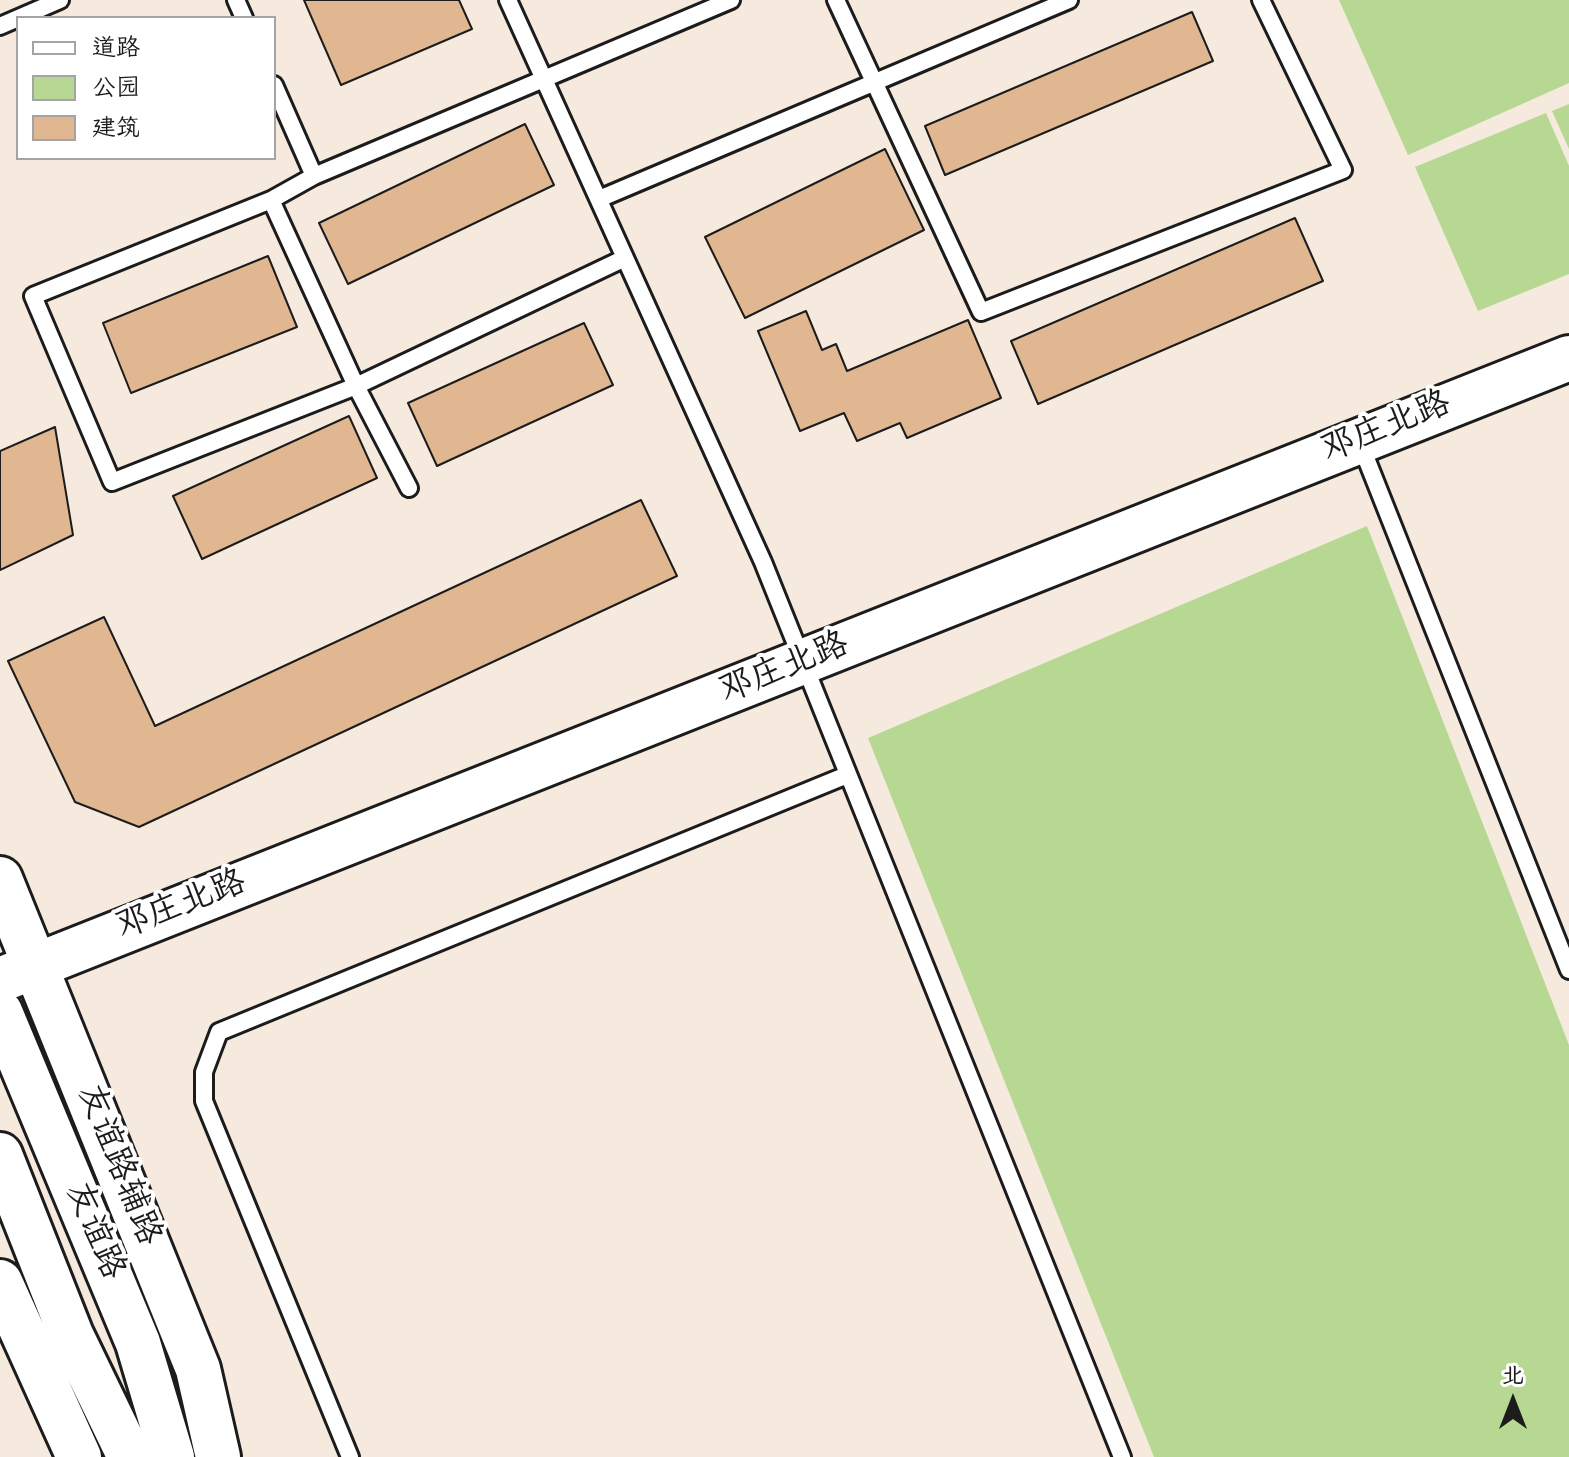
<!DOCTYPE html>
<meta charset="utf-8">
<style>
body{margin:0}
#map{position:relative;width:1569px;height:1457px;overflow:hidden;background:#f6e9de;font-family:"Indie Flower","LXGW WenKai TC",sans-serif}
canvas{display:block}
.legend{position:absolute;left:16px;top:16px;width:260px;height:144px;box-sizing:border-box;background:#fff;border:2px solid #a4a4a4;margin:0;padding:10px 14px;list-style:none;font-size:24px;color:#1c1c1c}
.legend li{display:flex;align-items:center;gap:16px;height:40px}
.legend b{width:40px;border:2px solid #a4a4a4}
.north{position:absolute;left:1473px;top:1361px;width:80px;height:80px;-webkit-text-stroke:6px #fff;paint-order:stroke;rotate:0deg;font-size:22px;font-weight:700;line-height:32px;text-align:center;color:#1c1c1c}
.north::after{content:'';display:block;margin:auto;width:28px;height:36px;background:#1c1c1c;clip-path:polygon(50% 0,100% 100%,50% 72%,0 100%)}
</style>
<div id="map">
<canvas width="1569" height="1457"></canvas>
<ul class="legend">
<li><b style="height:10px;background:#fff"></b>道路</li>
<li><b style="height:22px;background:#b7d892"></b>公园</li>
<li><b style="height:22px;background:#e0b790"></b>建筑</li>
</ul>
<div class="north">北</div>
</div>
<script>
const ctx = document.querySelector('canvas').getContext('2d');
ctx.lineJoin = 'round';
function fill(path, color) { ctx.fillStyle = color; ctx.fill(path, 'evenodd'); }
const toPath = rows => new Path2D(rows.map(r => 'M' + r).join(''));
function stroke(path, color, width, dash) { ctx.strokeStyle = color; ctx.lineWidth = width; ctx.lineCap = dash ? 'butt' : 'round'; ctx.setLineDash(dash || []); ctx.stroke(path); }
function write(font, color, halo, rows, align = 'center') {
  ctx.font = font + ' "Indie Flower","LXGW WenKai TC",sans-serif'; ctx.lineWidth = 8; ctx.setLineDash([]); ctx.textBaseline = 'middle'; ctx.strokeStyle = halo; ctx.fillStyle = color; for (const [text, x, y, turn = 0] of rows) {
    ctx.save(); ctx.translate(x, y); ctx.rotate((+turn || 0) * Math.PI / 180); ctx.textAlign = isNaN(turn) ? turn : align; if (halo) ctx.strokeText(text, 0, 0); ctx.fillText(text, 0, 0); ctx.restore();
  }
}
const green = toPath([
 [1339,0,1569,0,1569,83,1408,155],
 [1569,104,1569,149,1552,111],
 [1546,113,1569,166,1569,274,1478,311,1415,167],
 [1367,526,1569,1045,1569,1457,1154,1457,868,738]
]);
const building = toPath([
 [304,0,459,0,472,29,341,85,304,0],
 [1192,12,1213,61,945,175,925,126,1192,12],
 [525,124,554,185,348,284,319,223,525,124],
 [885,149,924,230,745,318,705,237,885,149],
 [1295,218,1323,281,1038,404,1011,341,1295,218],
 [268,256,297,327,131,393,103,323,268,256],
 [806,311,822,350,836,344,847,371,968,320,1001,398,907,438,900,423,857,441,844,413,800,431,758,331,806,311],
 [584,323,613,385,437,466,408,403,584,323],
 [349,416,377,478,202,559,173,496,349,416],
 [55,427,73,535,0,570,0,451,55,427],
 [641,500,677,576,139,827,75,802,8,661,104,617,155,726,641,500]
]);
const lane = toPath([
 [236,0,244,18],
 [508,0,763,562,1122,1457],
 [836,0,981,312,1343,170,1261,0],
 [0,26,60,0],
 [274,85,314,176],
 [599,199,1069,0],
 [271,200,356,386,409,488],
 [625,258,356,386,112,482,33,296,271,200,314,176,731,0],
 [1360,443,1569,970],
 [350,1457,204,1101,204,1072,219,1032,847,775]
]);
const secondary = toPath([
 [0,879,198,1369,218,1457],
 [0,980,1569,358],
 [0,1012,138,1343,172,1457],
 [0,1155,71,1335,130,1457],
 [0,1282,79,1457]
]);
const streetNames = [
 ["邓庄北路",1387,430,-22],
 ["邓庄北路",785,671,-22],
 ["邓庄北路",182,908,-21],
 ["友谊路辅路",116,1166,68],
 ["友谊路",92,1232,67]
];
fill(green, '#b7d892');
fill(building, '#e0b790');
stroke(building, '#1c1c1c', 2);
stroke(lane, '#1c1c1c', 22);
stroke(secondary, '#1c1c1c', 50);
stroke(lane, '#fff', 16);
stroke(secondary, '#fff', 44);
write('34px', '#1c1c1c', '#fff', streetNames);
</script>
